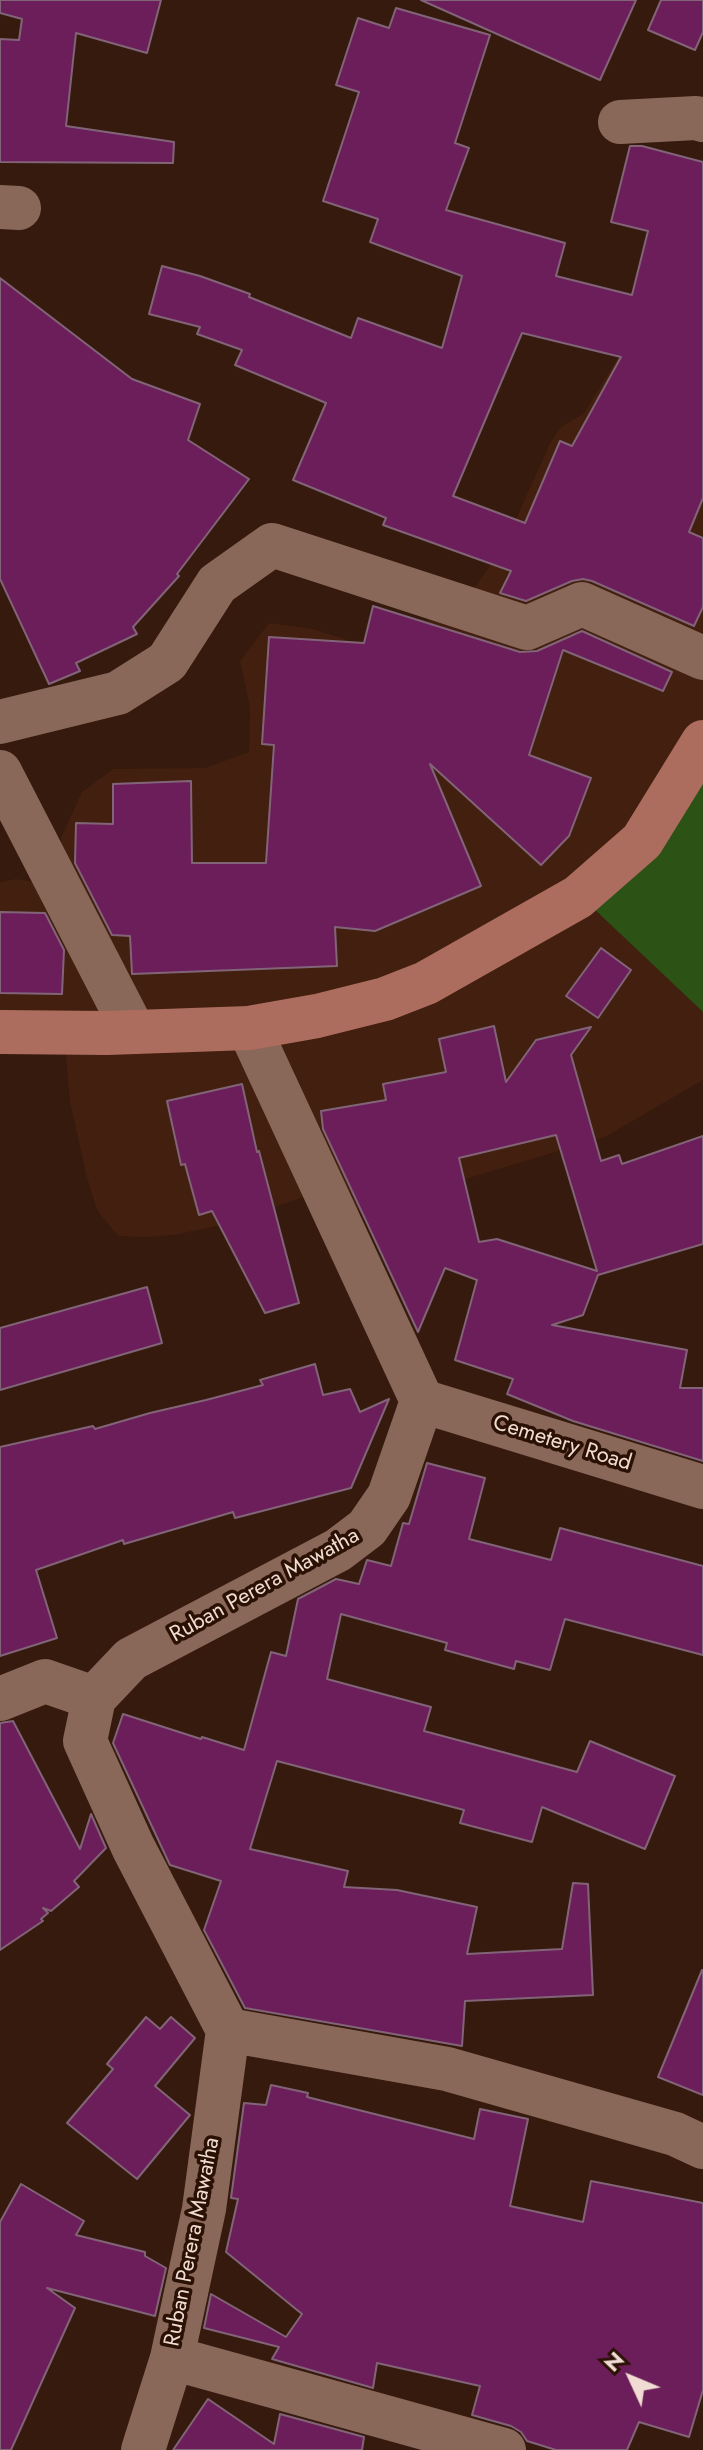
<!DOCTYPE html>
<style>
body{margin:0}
#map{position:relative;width:703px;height:2450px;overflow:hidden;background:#361a0d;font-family:Jost,sans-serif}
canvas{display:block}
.north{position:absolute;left:591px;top:2338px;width:80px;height:80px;-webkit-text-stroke:6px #2b1104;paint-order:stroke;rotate:314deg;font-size:22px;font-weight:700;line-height:32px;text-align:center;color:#f0dcd3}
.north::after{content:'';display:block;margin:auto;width:28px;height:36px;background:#f0dcd3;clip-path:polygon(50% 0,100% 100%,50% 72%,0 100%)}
</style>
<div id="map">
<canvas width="703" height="2450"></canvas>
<div class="north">N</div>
</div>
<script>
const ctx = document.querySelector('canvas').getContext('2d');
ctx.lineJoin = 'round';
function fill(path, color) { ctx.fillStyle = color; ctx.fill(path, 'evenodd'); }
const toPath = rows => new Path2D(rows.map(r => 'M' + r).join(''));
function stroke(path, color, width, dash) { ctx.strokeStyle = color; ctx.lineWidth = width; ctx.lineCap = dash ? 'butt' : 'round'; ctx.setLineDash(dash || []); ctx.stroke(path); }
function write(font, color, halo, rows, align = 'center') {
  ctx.font = font + ' Jost,sans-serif'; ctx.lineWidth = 7; ctx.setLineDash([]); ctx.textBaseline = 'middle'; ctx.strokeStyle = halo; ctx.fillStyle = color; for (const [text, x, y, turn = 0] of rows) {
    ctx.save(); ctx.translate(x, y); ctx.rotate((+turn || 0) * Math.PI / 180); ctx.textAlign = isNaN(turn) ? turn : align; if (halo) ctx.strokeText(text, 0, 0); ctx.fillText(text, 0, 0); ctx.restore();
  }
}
const built = toPath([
 [703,343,703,773,593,908,703,1012,703,1080,605,1137,336,1218,323,1190,227,1224,173,1235,146,1237,118,1236,97,1210,87,1178,70,1102,64,1032,0,1032,0,882,16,879,59,886,61,838,82,792,113,769,205,768,249,752,250,708,240,661,269,623,313,629,357,643,389,642,435,616,473,590,505,544,550,443,561,427,584,413,619,356,669,378]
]);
const green = toPath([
 [703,783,703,1012,593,908]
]);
const building = toPath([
 [0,0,161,0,147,53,76,33,66,126,174,142,173,163,0,162,0,39,19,40,22,19,0,13,0,0],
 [421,0,636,0,600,80,421,0],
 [661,0,703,0,703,32,695,50,648,30,661,0],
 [396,8,490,35,455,143,469,148,446,210,565,243,556,276,632,295,648,231,611,222,630,146,642,146,703,162,703,498,689,532,703,538,703,607,694,626,592,581,583,579,572,581,526,601,500,593,511,571,383,525,386,518,293,480,326,403,235,365,242,350,197,334,200,327,149,314,162,266,200,276,250,294,249,297,351,338,358,318,442,348,462,276,370,242,378,219,323,201,359,92,336,85,358,18,389,28,396,8],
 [522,333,621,357,572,446,560,441,525,523,453,496,522,333],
 [0,278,132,379,200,404,188,440,249,479,177,574,179,576,133,627,137,634,76,663,80,671,49,684,0,579,0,278],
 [373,606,520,652,537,651,582,631,672,672,663,691,563,650,529,755,591,778,569,836,541,865,430,764,481,886,375,931,335,927,337,966,132,974,130,936,112,935,75,863,76,823,113,824,113,784,191,781,192,863,266,863,274,745,262,744,269,637,364,643,373,606],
 [0,912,45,913,64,950,62,994,0,993,0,912],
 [601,948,631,970,598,1018,566,996,601,948],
 [494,1026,506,1082,536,1040,591,1027,571,1055,601,1161,619,1155,622,1164,703,1136,703,1244,598,1275,583,1315,552,1325,687,1350,680,1388,703,1388,703,1461,573,1421,507,1394,513,1379,455,1360,477,1280,445,1268,418,1332,323,1129,321,1111,386,1100,383,1084,446,1072,439,1039,494,1026],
 [556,1135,597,1271,497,1239,479,1242,459,1158,556,1135],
 [242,1084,257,1152,259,1151,299,1303,265,1313,212,1211,199,1215,185,1164,181,1165,167,1101,242,1084],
 [147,1287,162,1343,0,1390,0,1328,147,1287],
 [315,1364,323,1395,350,1389,360,1412,389,1399,351,1488,235,1518,233,1512,124,1544,123,1540,36,1570,57,1638,0,1656,0,1447,93,1426,95,1429,150,1413,206,1400,263,1385,260,1380,315,1364],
 [427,1463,485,1478,469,1539,551,1560,560,1528,703,1566,703,1655,565,1619,550,1670,516,1661,514,1669,445,1650,447,1643,341,1614,327,1679,431,1707,424,1731,577,1772,590,1741,675,1776,645,1849,542,1807,532,1842,460,1823,464,1810,277,1761,250,1849,348,1871,344,1887,397,1890,477,1907,467,1954,562,1949,573,1883,588,1884,593,1995,465,2001,462,2046,245,2008,204,1930,221,1881,170,1865,113,1743,123,1714,201,1739,202,1737,244,1750,271,1652,286,1656,298,1599,336,1579,359,1584,367,1560,391,1566,403,1523,409,1524,427,1463],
 [13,1721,80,1849,91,1814,106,1848,74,1881,79,1887,51,1911,43,1908,48,1913,41,1919,43,1921,0,1950,0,1723,13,1721],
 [702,1970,703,1970,703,2095,658,2077,702,1970],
 [146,2017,160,2029,171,2017,195,2038,155,2086,190,2115,137,2179,67,2123,113,2069,107,2064,146,2017],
 [271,2085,308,2093,307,2097,474,2139,480,2109,528,2119,510,2206,583,2222,591,2181,703,2203,703,2390,689,2437,639,2422,627,2450,556,2450,527,2441,521,2432,511,2426,472,2415,480,2386,377,2363,373,2388,272,2359,279,2347,204,2328,211,2294,286,2337,302,2314,226,2252,238,2199,231,2198,244,2103,266,2105,271,2085],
 [21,2184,84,2221,76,2235,145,2252,145,2256,166,2268,155,2316,47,2288,75,2308,11,2450,0,2450,0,2222,21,2184],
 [208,2399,274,2444,280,2414,364,2437,362,2450,173,2450,208,2399]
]);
const minor = toPath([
 [620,122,696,118,703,120],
 [0,207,19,208],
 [0,722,118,693,167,662,217,584,272,545,527,628,582,604,703,658],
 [0,772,134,1032],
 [249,1028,422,1401,389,1496,367,1528,338,1550,131,1659,94,1698,85,1741,133,1847,228,2030,447,2069,675,2134,703,2147],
 [422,1401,703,1487],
 [0,1699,45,1681,94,1698],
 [172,2358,504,2450],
 [143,2450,172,2358,204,2209,228,2030]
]);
const major = toPath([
 [0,1032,107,1033,249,1028,317,1016,385,999,426,983,578,897,642,841,703,742]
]);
const streetNames = [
 ["Cemetery Road",562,1444,17],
 ["Ruban Perera Mawatha",265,1586,-29],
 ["Ruban Perera Mawatha",193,2242,-79]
];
fill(built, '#421f0f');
fill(green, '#2c5216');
fill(building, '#6b1e59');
stroke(building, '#826478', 2);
stroke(minor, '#8a6859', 44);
stroke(major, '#ad6d5e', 44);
write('22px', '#f0dcd3', '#2b1104', streetNames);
</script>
